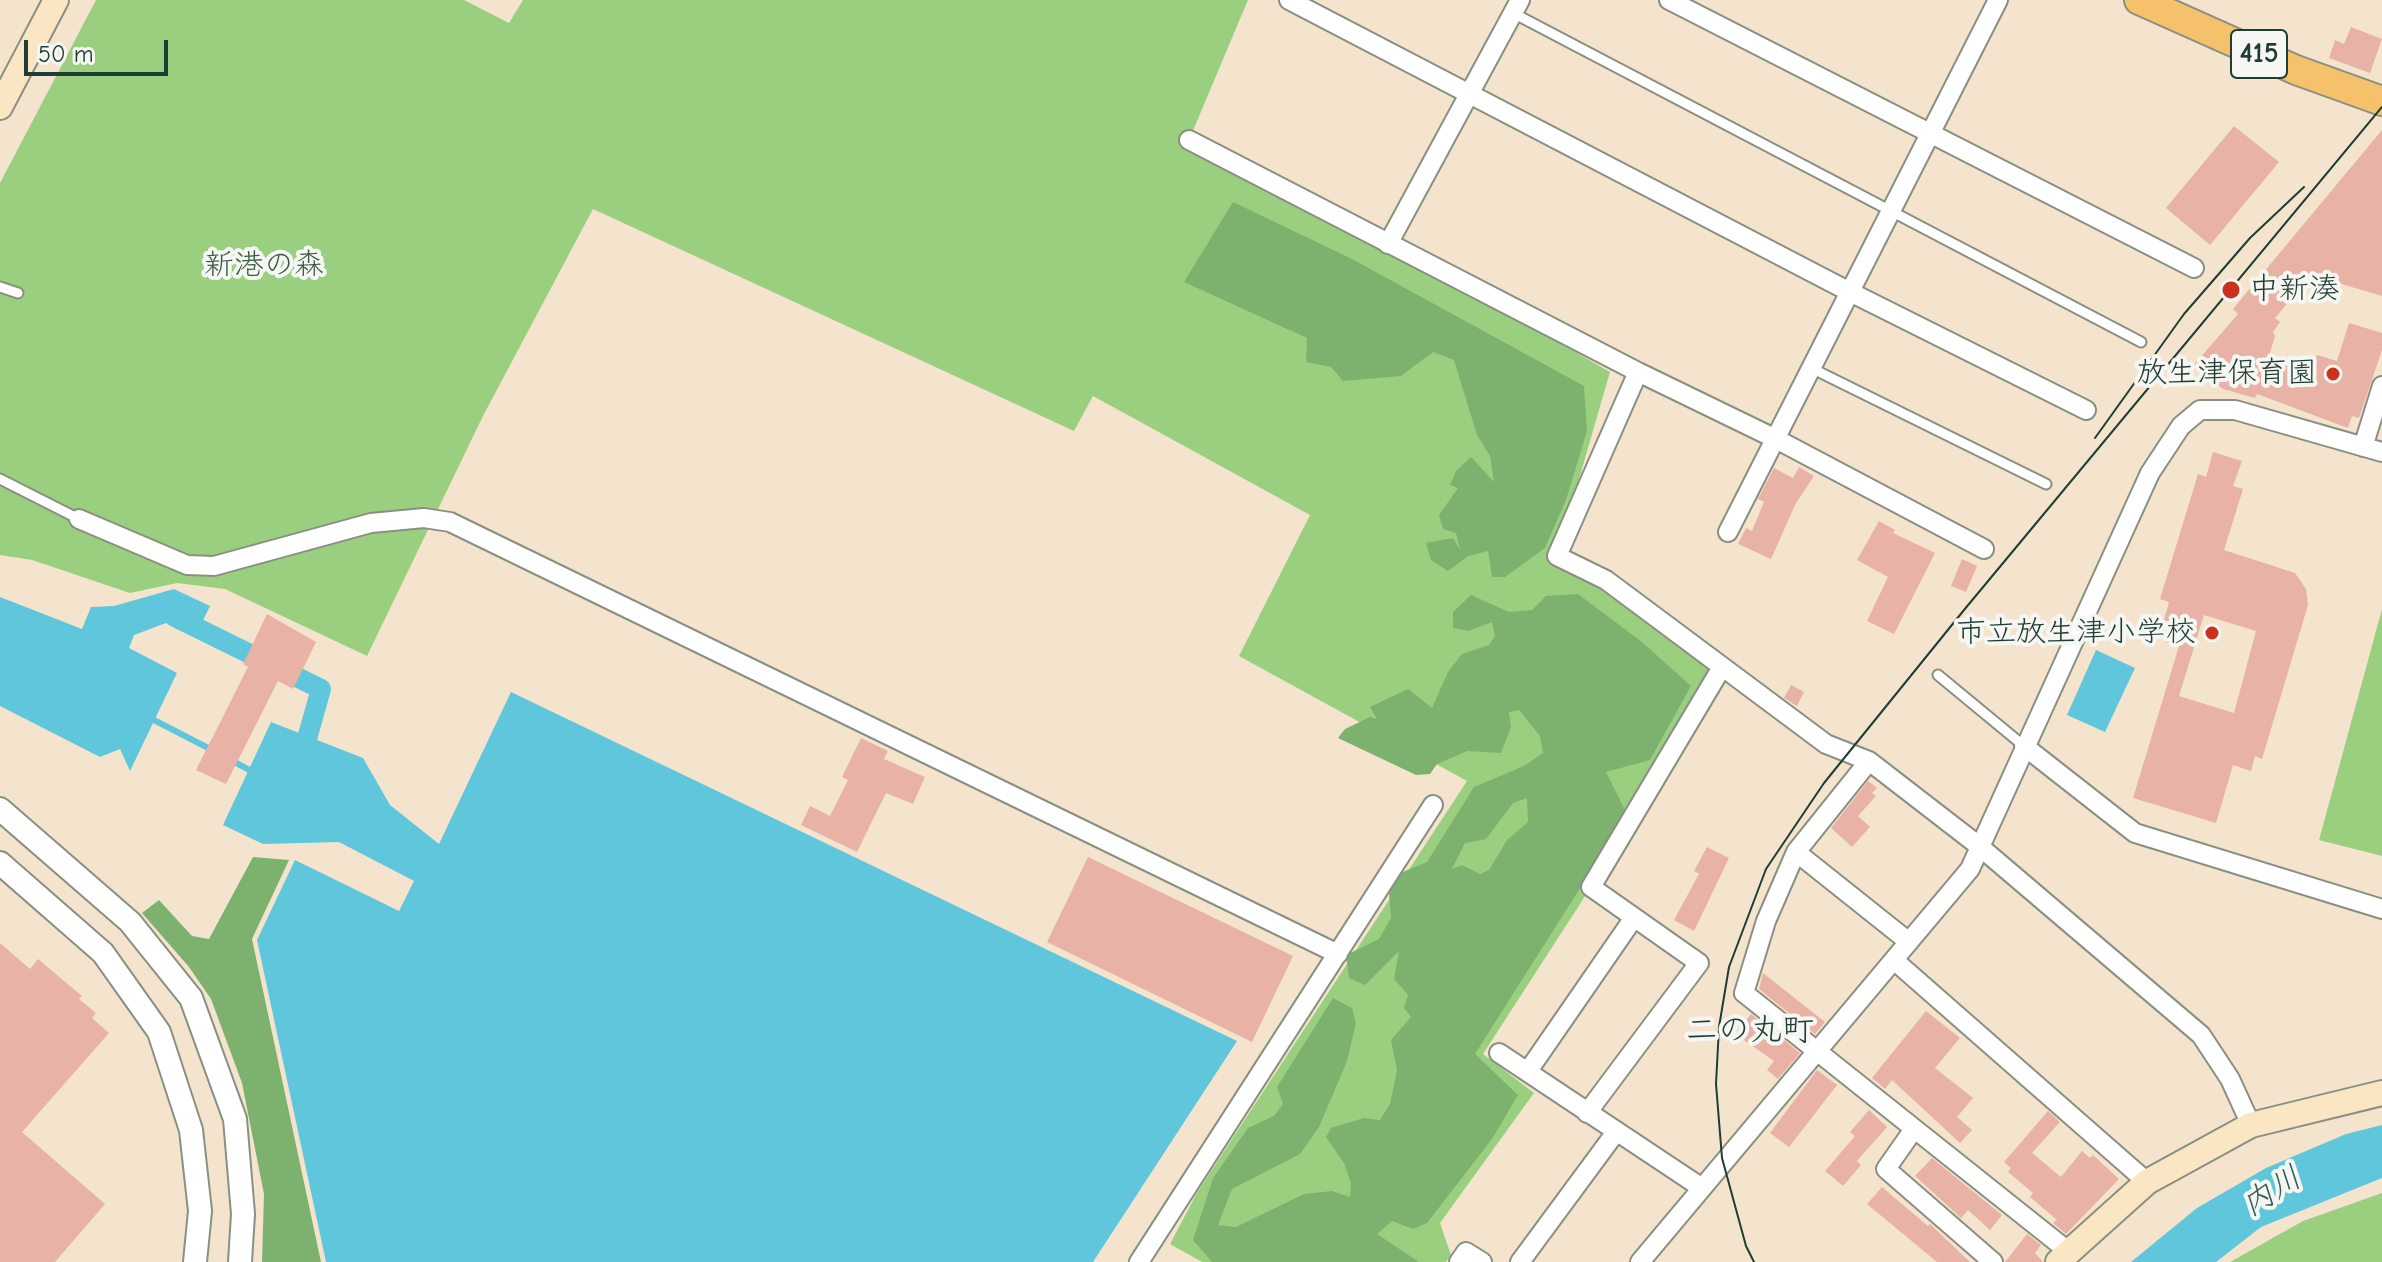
<!DOCTYPE html>
<meta charset="utf-8">
<style>
body{margin:0}
#map{position:relative;width:2382px;height:1262px;overflow:hidden;background:#f4e4ce;font-family:"Comic Neue",sans-serif}
canvas{display:block}
.scale{position:absolute;left:24px;top:40px;width:144px;height:36px;box-sizing:border-box;border:4px solid #1f3d34;border-top:0;padding-left:10px;font-size:24px;line-height:28px;white-space:nowrap;color:#1f3d34;-webkit-text-stroke:6px #f6f6f2;paint-order:stroke}
</style>
<div id="map">
<canvas width="2382" height="1262"></canvas>
<div class="scale">50 m</div>
</div>
<script>
const ctx = document.querySelector('canvas').getContext('2d');
ctx.lineJoin = 'round';
function fill(path, color) { ctx.fillStyle = color; ctx.fill(path, 'evenodd'); }
const toPath = rows => new Path2D(rows.map(r => 'M' + r).join(''));
function stroke(path, color, width, dash) { ctx.strokeStyle = color; ctx.lineWidth = width; ctx.lineCap = dash ? 'butt' : 'round'; ctx.setLineDash(dash || []); ctx.stroke(path); }
function write(font, color, halo, rows, align = 'center') {
  ctx.font = font + ' "Comic Neue","Klee One",sans-serif'; ctx.lineWidth = 8; ctx.setLineDash([]); ctx.textBaseline = 'middle'; ctx.strokeStyle = halo; ctx.fillStyle = color; for (const [text, x, y, turn = 0] of rows) {
    ctx.save(); ctx.translate(x, y); ctx.rotate((+turn || 0) * Math.PI / 180); ctx.textAlign = isNaN(turn) ? turn : align; if (halo) ctx.strokeText(text, 0, 0); ctx.fillText(text, 0, 0); ctx.restore();
  }
}
const green = toPath([
 [96,0,464,0,509,23,523,0,1248,0,1189,140,1388,244,1610,372,1557,555,1722,667,1591,887,1483,1054,1534,1093,1440,1223,1451,1255,1446,1262,1202,1262,1170,1244,1198,1191,1467,781,1239,656,1310,515,1093,396,1074,431,593,209,483,416,367,656,225,589,177,583,130,593,32,560,0,555,0,183],
 [2382,609,2382,856,2319,840],
 [2382,1193,2382,1262,2230,1262,2303,1221]
]);
const forest = toPath([
 [1233,202,1352,259,1584,386,1587,431,1566,500,1545,548,1505,577,1492,577,1488,551,1468,556,1448,571,1431,560,1426,543,1453,538,1460,550,1456,533,1443,529,1439,515,1458,488,1450,485,1456,471,1471,457,1494,482,1490,456,1477,435,1454,360,1433,352,1401,376,1343,381,1331,367,1306,362,1307,338,1184,282],
 [1578,594,1642,642,1691,686,1650,760,1606,772,1627,814,1475,1054,1518,1095,1492,1139,1427,1223,1413,1229,1392,1221,1377,1234,1419,1262,1212,1262,1193,1240,1213,1178,1248,1128,1274,1116,1283,1104,1277,1087,1333,998,1352,1008,1356,1023,1347,1061,1319,1127,1300,1154,1232,1189,1218,1225,1236,1227,1304,1194,1332,1191,1350,1197,1351,1183,1344,1163,1326,1137,1331,1128,1364,1118,1380,1120,1390,1104,1397,1070,1391,1040,1411,1017,1404,1008,1408,995,1394,979,1399,951,1365,985,1349,978,1346,955,1379,939,1391,918,1389,893,1398,874,1427,862,1474,787,1524,766,1543,753,1540,736,1519,710,1509,712,1511,727,1501,753,1467,751,1437,764,1430,774,1416,775,1338,738,1345,729,1370,717,1377,719,1370,707,1408,689,1432,708,1448,672,1462,654,1489,645,1495,636,1492,622,1469,631,1453,628,1453,612,1471,595,1509,612,1532,610,1546,596],
 [1527,798,1528,822,1507,840,1489,870,1480,874,1462,865,1452,869,1465,843,1486,839,1513,803],
 [253,857,289,860,252,939,321,1262,262,1262,264,1194,242,1083,211,999,189,967,142,913,159,900,192,936,209,939]
]);
const water = toPath([
 [174,589,210,606,195,637,166,623,134,635,129,648,177,673,130,771,120,749,100,757,0,706,0,597,82,629,91,607,114,606],
 [2096,650,2135,668,2105,732,2067,715],
 [511,692,1237,1041,1093,1262,326,1262,257,940,295,860,399,911,414,881,339,842,263,844,223,825,271,722,363,758,390,805,439,844],
 [2382,1125,2382,1178,2261,1227,2216,1262,2131,1262,2197,1208,2266,1168,2346,1134]
]);
const stream = toPath([
 [150,718,214,751],
 [231,760,253,772]
]);
const canal = toPath([
 [175,617,321,689,301,760]
]);
const building = toPath([
 [2351,27,2382,39,2370,73,2329,58,2335,40,2344,44],
 [2234,126,2279,162,2210,245,2166,208],
 [2382,130,2382,296,2311,275,2275,318,2280,322,2273,332,2275,336,2268,359,2311,373,2317,355,2337,361,2349,323,2382,333,2382,350,2359,418,2352,416,2348,428,2257,394,2255,398,2223,389,2192,367,2238,314,2233,309],
 [2213,452,2242,461,2233,486,2243,489,2224,550,2295,573,2306,589,2308,605,2262,759,2255,756,2251,771,2233,765,2216,823,2133,798,2179,646,2165,642,2170,630,2162,627,2169,602,2160,599,2198,474,2206,477],
 [2204,615,2256,631,2234,713,2179,696],
 [1799,467,1814,476,1796,503,1771,559,1738,544,1746,528,1752,531,1764,502,1758,499,1774,468,1793,478],
 [1879,521,1895,530,1893,533,1935,553,1894,634,1867,621,1888,577,1857,560],
 [1962,559,1977,566,1966,592,1951,586],
 [267,614,316,642,293,689,278,681,226,784,196,770,248,667,243,664],
 [1791,685,1804,692,1797,706,1784,698],
 [861,738,888,751,884,759,925,777,913,804,886,793,857,852,801,825,810,806,830,816,848,780,842,777],
 [1868,781,1877,788,1872,793,1876,796,1858,816,1870,827,1852,847,1831,828],
 [1707,847,1729,858,1694,931,1674,920,1699,874,1694,871],
 [1088,857,1293,956,1252,1042,1047,942],
 [0,943,30,969,38,959,82,996,79,999,96,1013,92,1018,109,1033,22,1132,105,1204,55,1262,0,1262],
 [1763,973,1825,1022,1815,1034,1759,989],
 [1926,1011,1960,1038,1935,1068,1973,1098,1957,1117,1972,1130,1960,1143,1892,1080,1885,1089,1872,1078],
 [1751,1014,1800,1053,1778,1079,1767,1070,1774,1061,1741,1038,1744,1034,1738,1030],
 [1817,1070,1837,1085,1789,1147,1770,1133],
 [1869,1110,1887,1127,1857,1161,1861,1165,1843,1186,1825,1171,1855,1136,1850,1132],
 [2048,1111,2060,1122,2032,1153,2061,1177,2082,1151,2090,1158,2093,1155,2119,1179,2066,1234,2053,1223,2057,1220,2030,1197,2033,1193,2008,1172,2011,1168,2004,1162],
 [1932,1158,2002,1215,1990,1230,1968,1210,1961,1218,1915,1176],
 [1882,1187,1928,1226,1930,1224,1970,1262,1937,1262,1867,1204],
 [2027,1234,2041,1245,2035,1253,2043,1262,2005,1262]
]);
const service = toPath([
 [1513,13,2141,342],
 [0,287,18,293],
 [1809,367,2046,484],
 [0,479,79,519],
 [1938,675,2024,746]
]);
const minor = toPath([
 [1289,0,1848,291,2086,410],
 [1669,0,2194,268],
 [1189,140,1638,372,1776,439,1984,549],
 [1388,244,1520,0],
 [1638,372,1557,556,1606,580,1826,744,1869,761,1979,846,2201,1035,2230,1079,2251,1125],
 [2363,447,2382,386],
 [79,519,187,565,214,566,371,523,424,518,450,522,1338,954],
 [1728,532,1998,0],
 [2024,746,2135,833,2382,909],
 [1869,761,1796,852,1766,921,1744,993,2068,1251],
 [1796,852,1909,942],
 [1895,961,2147,1182],
 [1499,1053,1702,1188],
 [1528,1071,1633,919],
 [1587,1113,1699,963,1591,887,1722,667],
 [1914,1129,1886,1169,1993,1262],
 [1139,1262,1433,805],
 [1459,1262,1466,1252,1482,1262],
 [1520,1262,1616,1132],
 [1640,1262,1970,869,2150,473,2181,426,2200,410,2235,410,2382,452]
]);
const tertiary = toPath([
 [0,809,130,922,191,998,235,1119,243,1214,240,1262],
 [0,863,103,953,159,1032,191,1130,200,1211,195,1262]
]);
const secondary = toPath([
 [0,107,56,0],
 [2058,1262,2147,1182,2251,1125,2382,1093]
]);
const trunk = toPath([
 [2139,0,2296,70,2382,101]
]);
const tram = toPath([
 [2095,438,2184,314,2250,238,2304,187],
 [1754,1262,1746,1246,1722,1158,1716,1084,1719,1027,1729,967,1766,869,1824,783,1964,610,2382,107]
]);
const markers = [
 [2231,290,10,"#c8321e"],
 [2333,374,8,"#c8321e"],
 [2212,633,8,"#c8321e"]
];
const shields = [
 [2259,54,56]
];
const shieldNames = [
 ["415",2259,54]
];
const parkNames = [
 ["新港の森",264,266]
];
const poiNames = [
 ["中新湊",2249,290,"left"],
 ["放生津保育園",2317,374],
 ["市立放生津小学校",2196,633]
];
const neighbourhoodNames = [
 ["二の丸町",1750,1031]
];
const waterNames = [
 ["内川",2272,1192,-32]
];
fill(green, '#9bcf80');
fill(forest, '#7cb26e');
fill(water, '#5fc6db');
stroke(stream, '#5fc6db', 6);
stroke(canal, '#5fc6db', 20);
fill(building, '#e8b2a6');
stroke(service, '#8a9081', 13);
stroke(minor, '#8a9081', 22);
stroke(tertiary, '#8a9081', 26);
stroke(secondary, '#8a9081', 28);
stroke(trunk, '#8a9081', 32);
stroke(service, '#fff', 9);
stroke(minor, '#fff', 18);
stroke(tertiary, '#fff', 22);
stroke(secondary, '#fbe6c4', 24);
stroke(trunk, '#f5c16b', 28);
stroke(tram, '#1f3d34', 2);
for (const [x, y, r, color] of markers) { const dot = new Path2D(); dot.arc(x, y, r, 0, 2 * Math.PI); ctx.fillStyle = color; ctx.fill(dot); stroke(dot, '#f6f6f2', 3); }
for (const [x, y, w] of shields) { const box = new Path2D(); box.roundRect(x - w / 2, y - 24, w, 48, 6); ctx.fillStyle = '#f6f6f2'; ctx.fill(box); stroke(box, '#1f3d34', 2); }
write('bold 28px', '#1f3d34', null, shieldNames);
write('30px', '#385a43', '#f6f6f2', parkNames);
write('30px', '#1f3d34', '#f6f6f2', poiNames, 'right');
write('32px', '#1f3d34', '#f6f6f2', neighbourhoodNames);
write('italic 32px', '#2f5f5e', '#f6f6f2', waterNames);
</script>
